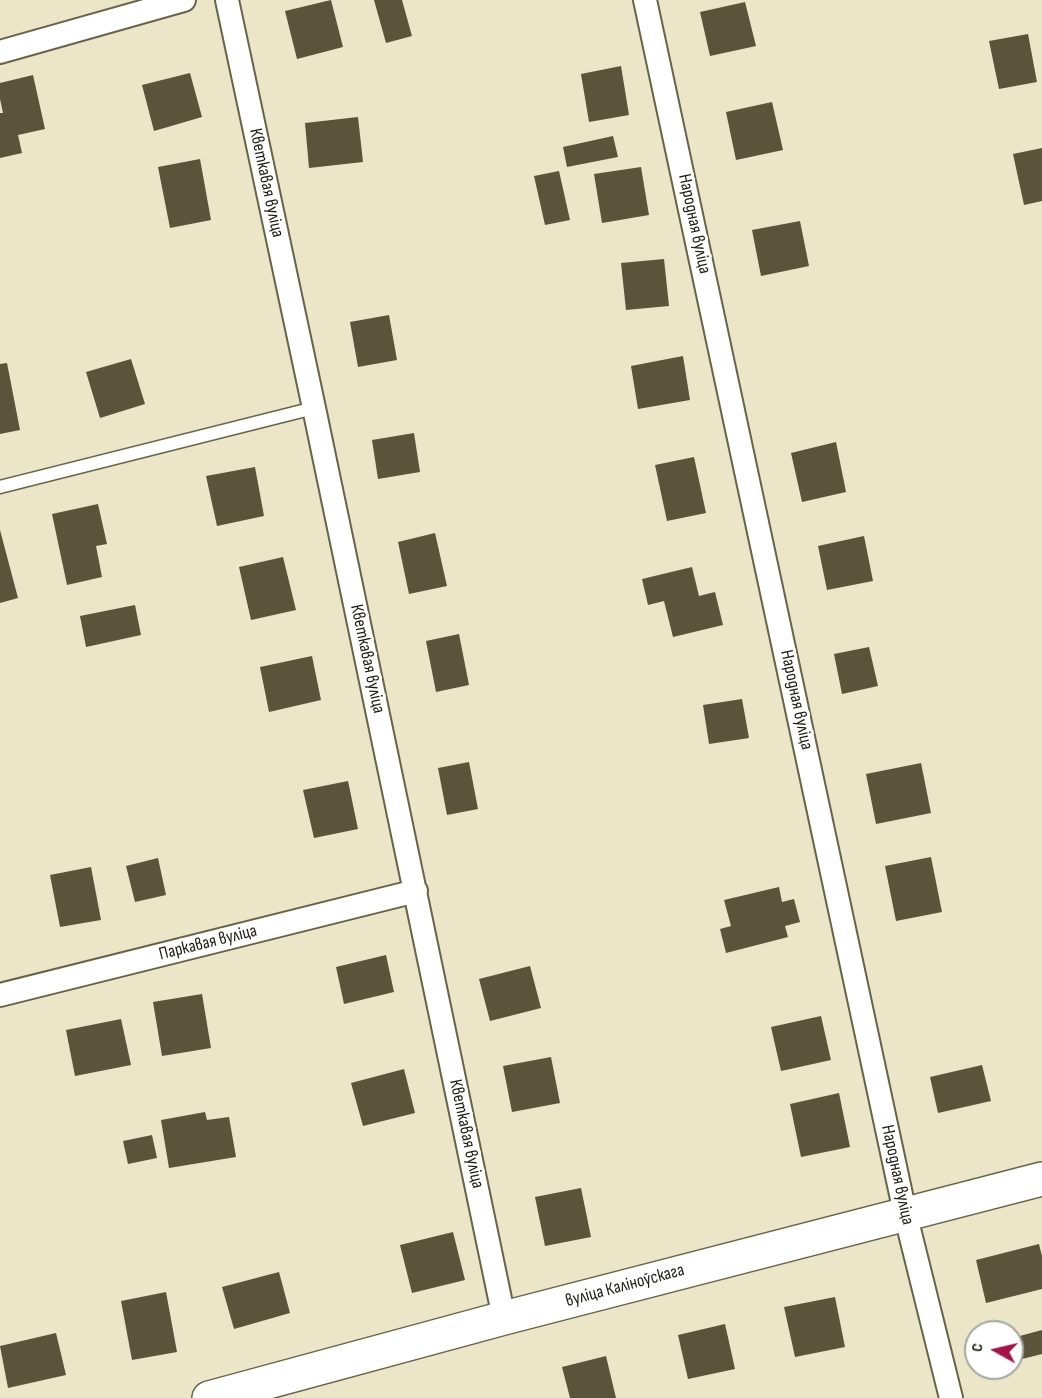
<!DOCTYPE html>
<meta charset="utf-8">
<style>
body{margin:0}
#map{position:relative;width:1042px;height:1398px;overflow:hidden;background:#ebe6c8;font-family:"Sofia Sans Condensed",sans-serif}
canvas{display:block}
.north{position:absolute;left:964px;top:1320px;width:60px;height:60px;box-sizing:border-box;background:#fff;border:2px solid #a5a5a0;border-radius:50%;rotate:278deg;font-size:16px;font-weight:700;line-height:24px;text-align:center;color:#1f1d12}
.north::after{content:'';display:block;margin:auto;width:21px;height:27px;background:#a81347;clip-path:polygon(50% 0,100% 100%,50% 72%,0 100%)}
</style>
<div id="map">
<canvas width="1042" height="1398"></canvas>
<div class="north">С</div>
</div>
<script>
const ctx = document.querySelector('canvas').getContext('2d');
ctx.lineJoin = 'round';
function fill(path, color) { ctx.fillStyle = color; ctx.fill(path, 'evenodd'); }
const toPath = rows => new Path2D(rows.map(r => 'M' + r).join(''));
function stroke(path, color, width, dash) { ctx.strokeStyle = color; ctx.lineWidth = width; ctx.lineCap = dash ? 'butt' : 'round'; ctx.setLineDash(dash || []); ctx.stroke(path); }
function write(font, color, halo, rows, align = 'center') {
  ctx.font = font + ' "Sofia Sans Condensed",sans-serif'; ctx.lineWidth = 6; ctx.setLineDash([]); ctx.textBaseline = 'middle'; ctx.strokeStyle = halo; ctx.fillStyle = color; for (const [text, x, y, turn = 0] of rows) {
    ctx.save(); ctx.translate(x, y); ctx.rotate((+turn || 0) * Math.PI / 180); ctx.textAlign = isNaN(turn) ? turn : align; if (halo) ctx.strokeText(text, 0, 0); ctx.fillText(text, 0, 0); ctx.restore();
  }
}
const building = toPath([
 [331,0,343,47,297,59,285,11],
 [374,0,402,0,412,36,386,43],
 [745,2,756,46,710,56,700,12],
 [1028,34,1037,82,999,89,989,41],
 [621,66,629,115,589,122,581,74],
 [190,73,202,117,154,131,142,85],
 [33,75,45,129,18,135,22,153,0,158,0,113,3,113,0,99,0,83],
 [772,102,783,150,736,160,726,112],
 [358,117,363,162,309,168,305,123],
 [613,136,618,157,567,167,563,147],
 [1042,148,1042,201,1024,205,1013,154],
 [200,159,211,220,170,228,158,167],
 [641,167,649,215,602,223,594,174],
 [559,171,570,220,545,225,534,176],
 [800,221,809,266,761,276,752,230],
 [664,259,669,306,626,310,621,263],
 [389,315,397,360,358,367,350,322],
 [683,356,690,400,638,409,631,366],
 [131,359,145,404,100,418,86,372],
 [7,363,20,430,0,434,0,364],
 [414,433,420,472,378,479,372,440],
 [836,442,846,492,802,502,791,453],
 [694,457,706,513,667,521,655,465],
 [255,467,264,516,217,526,206,476],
 [98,504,107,544,96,546,102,577,67,585,52,514],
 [0,530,18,598,0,603],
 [435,533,447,586,409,594,398,542],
 [864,536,873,581,827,590,818,546],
 [283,557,296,610,251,620,239,567],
 [692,567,699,596,715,592,723,625,673,637,664,601,648,605,642,579],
 [135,605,141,635,86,647,80,616],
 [459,634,469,685,436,692,426,641],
 [869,647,878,686,842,694,834,654],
 [312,656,321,700,269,712,260,667],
 [742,699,749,738,709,744,703,705],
 [469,762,478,809,447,815,438,768],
 [921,763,931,813,876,824,866,774],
 [348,781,358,829,314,838,303,790],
 [931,857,942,912,896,921,885,866],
 [158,858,166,895,135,902,126,866],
 [91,867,101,920,60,927,50,875],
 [779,887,782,902,794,899,800,922,785,926,788,937,726,953,720,929,731,926,724,900],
 [386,955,394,992,344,1004,336,967],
 [530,966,541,1008,490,1021,479,979],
 [202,994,211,1048,162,1056,153,1002],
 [821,1016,831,1060,781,1071,771,1027],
 [121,1019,131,1065,75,1076,66,1030],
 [551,1057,560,1103,512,1112,503,1066],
 [982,1065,991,1101,938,1113,930,1077],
 [404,1069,415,1113,363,1126,351,1083],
 [839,1093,850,1147,801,1157,790,1104],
 [205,1112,207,1120,229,1117,236,1157,169,1168,161,1120],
 [152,1135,157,1158,128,1164,123,1141],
 [581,1188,591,1237,545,1246,535,1197],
 [453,1232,465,1280,412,1293,400,1245],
 [1039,1244,1042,1256,1042,1289,986,1303,976,1260],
 [279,1272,290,1313,234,1329,222,1287],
 [166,1292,177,1352,132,1360,121,1301],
 [835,1297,845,1347,795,1357,784,1307],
 [725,1324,735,1369,688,1379,678,1335],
 [1042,1330,1042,1354,1022,1359,1016,1337],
 [56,1333,66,1375,8,1388,0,1346],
 [606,1356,616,1398,570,1398,562,1367]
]);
const lane = toPath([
 [0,487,314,408]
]);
const street = toPath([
 [227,0,314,408,504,1318],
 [645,0,905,1213,951,1398],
 [0,52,184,0],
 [0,995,416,891]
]);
const secondary = toPath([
 [209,1398,504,1318,1042,1179]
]);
const streetNames = [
 ["Кветкавая вуліца",266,183,78],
 ["Народная вуліца",694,224,78],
 ["Кветкавая вуліца",367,659,78],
 ["Народная вуліца",796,700,78],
 ["Паркавая вуліца",208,943,-14],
 ["Кветкавая вуліца",466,1134,78],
 ["Народная вуліца",897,1175,78],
 ["вуліца Каліноўскага",625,1286,-15]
];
fill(building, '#59543a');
stroke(lane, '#686349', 15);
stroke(street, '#686349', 26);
stroke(secondary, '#686349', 36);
stroke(lane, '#fff', 12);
stroke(street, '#fff', 22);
stroke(secondary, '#fff', 33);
write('18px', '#1f1d12', '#fff', streetNames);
</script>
